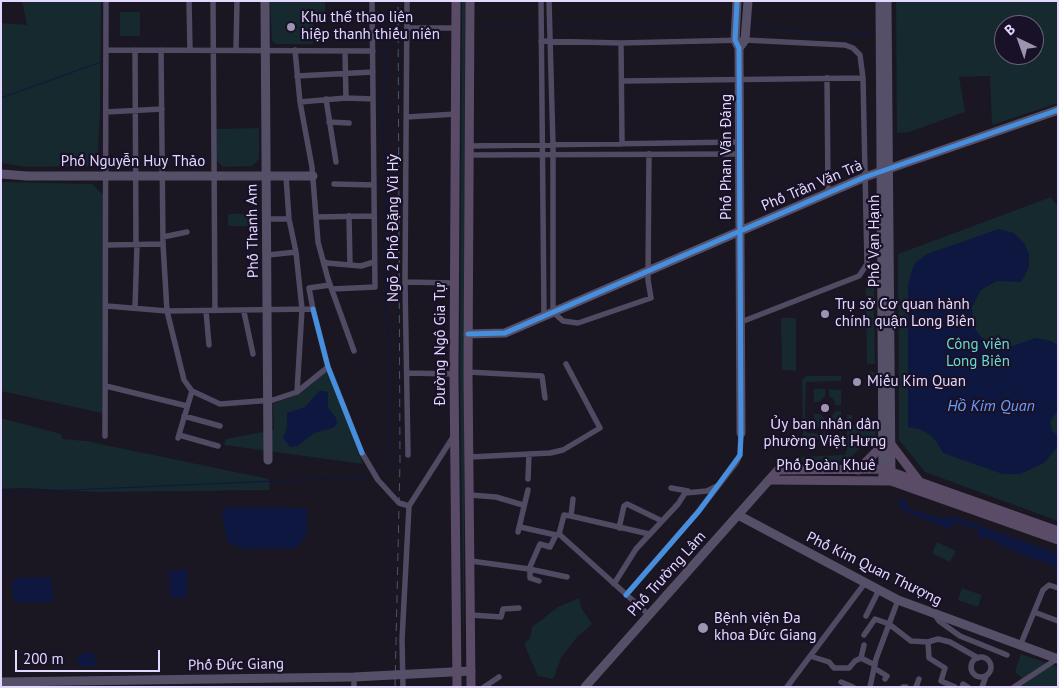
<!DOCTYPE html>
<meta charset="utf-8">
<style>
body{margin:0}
#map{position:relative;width:1059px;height:688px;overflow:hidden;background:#1a1622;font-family:"PT Sans",sans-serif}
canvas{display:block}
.frame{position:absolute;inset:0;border:2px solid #e3d8fd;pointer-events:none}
.north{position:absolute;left:994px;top:15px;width:50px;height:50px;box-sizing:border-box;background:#191127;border:1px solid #6a617d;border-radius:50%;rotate:318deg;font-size:14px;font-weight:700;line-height:20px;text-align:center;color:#e3d8fd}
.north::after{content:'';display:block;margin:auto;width:18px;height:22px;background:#9d94b0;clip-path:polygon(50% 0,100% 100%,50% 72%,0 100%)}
.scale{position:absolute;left:15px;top:650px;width:145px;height:22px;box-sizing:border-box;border:2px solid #e3d8fd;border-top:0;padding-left:6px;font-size:15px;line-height:18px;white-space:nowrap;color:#e3d8fd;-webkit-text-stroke:4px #191127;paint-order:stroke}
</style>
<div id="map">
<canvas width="1059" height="688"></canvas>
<div class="frame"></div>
<div class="north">B</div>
<div class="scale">200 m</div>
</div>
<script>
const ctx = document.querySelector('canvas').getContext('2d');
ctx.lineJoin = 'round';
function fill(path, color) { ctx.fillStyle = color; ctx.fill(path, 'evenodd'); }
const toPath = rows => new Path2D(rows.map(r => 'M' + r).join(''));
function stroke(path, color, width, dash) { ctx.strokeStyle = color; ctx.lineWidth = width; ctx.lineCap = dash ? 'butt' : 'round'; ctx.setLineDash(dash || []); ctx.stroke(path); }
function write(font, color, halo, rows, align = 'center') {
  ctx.font = font + ' "PT Sans",sans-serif'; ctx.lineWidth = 4.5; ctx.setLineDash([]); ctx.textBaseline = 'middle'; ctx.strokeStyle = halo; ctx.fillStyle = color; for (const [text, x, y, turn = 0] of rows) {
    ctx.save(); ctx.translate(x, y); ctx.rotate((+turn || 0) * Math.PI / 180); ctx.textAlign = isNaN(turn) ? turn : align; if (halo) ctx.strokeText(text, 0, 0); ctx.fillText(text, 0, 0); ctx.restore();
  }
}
const green = toPath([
 [22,1,101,1,100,112,97,166,27,167,1,163,1,23,27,25],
 [270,1,325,1,325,19,313,18,313,44,276,44,272,41],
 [462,1,465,1,464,666,460,373],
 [896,1,1058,1,1058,103,992,125,990,76,959,77,965,112,909,132,897,133],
 [1004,25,1034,25,1034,55,1004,55],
 [120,12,140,12,140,36,120,36],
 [259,128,259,159,252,166,223,167,216,160,216,129],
 [1,182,93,184,104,196,102,413,1,391],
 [1051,197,1058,207,1058,521,925,472,899,440,898,254],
 [228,214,249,214,249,226,228,226],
 [866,277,874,280,874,300,866,300],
 [866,306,874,306,875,364,867,364],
 [781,318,796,318,796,371,782,370],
 [328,370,363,464,224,445,226,439,274,430,273,404,301,393],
 '865.5 377a5.5 5.5 0 1 1 11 0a5.5 5.5 0 1 1-11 0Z',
 [806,376,841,376,841,381,806,382,805,413,807,433,841,434,841,439,807,439,803,437,802,380],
 [814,389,825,389,825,396,819,402,814,402],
 [829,389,841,390,841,405,836,405,833,399,829,396],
 [836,411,841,411,841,426,829,427,829,419],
 [814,414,820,414,825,419,826,427,814,427],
 [847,415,852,415,852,424,857,427,875,423,876,440,867,441,847,461,797,460,797,457,845,455,847,450],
 [1,418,61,434,63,439,86,441,269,479,270,490,99,492,23,488,1,489],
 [937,542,956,551,950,562,932,553],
 [962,588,982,595,978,607,958,600],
 [579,598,582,609,592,624,577,637,561,658,554,677,552,679,538,676,524,644,530,638,532,627,558,607],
 [1021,654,1058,667,1058,687,1016,687,1025,681,1015,672]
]);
const water = toPath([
 [999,229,1014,233,1024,243,1029,254,1029,267,1021,282,997,281,981,290,972,307,973,326,982,338,1000,347,1013,346,1035,338,1051,341,1058,345,1058,410,1050,422,1052,430,1058,436,1058,446,1044,463,1020,474,1003,474,943,453,936,441,929,434,919,429,908,427,908,285,912,270,916,262,927,254],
 [319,391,325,391,328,393,328,408,336,418,337,424,333,428,314,433,298,446,290,447,283,438,287,428,287,413,305,407],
 [899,498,904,498,909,509,939,518,955,517,1058,554,1058,567,1012,551,987,537,978,540,979,531,956,522,949,529,906,512,899,506],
 [226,507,307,508,307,534,297,548,243,549,227,542,222,513],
 [169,570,188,570,186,597,170,598],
 [51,577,54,601,18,603,13,599,12,582,16,578],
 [84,653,94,653,96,666,79,666,77,658]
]);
const stream = toPath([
 [750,25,805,33,872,33],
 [481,26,531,26],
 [557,26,731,26],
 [377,50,385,50],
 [1,98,101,62],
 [376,472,390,469,389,339,385,310,384,257,386,175,383,126,385,50,383,36,389,27,394,26],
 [1,493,367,477]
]);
const street = toPath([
 [189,1,190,50],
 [213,1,215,311],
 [407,1,405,282,408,455],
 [541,1,544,316],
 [549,1,553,145,553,312,563,321,578,323,651,298,648,280,649,154],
 [408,28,456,28],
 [541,41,621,43,745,40,845,45,853,48,860,55,863,78],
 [621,43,622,144],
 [107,50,373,51],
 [135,50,136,245],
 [161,50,163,244,167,311,184,380,192,391],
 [236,50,237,1],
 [295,50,300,102,312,167,318,242,328,279,354,351],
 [345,51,346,98],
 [297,76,373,72],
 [827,78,828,192],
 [622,81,863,78,867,264,859,276,741,322],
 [326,99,336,162],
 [300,102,346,98,373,99],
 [106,112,162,109],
 [407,117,456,114],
 [329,122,349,123],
 [469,146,739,142],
 [469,155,740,154],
 [286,176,289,219,296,252,302,309,297,392],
 [334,184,374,185],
 [349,216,350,265],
 [316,217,374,216],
 [267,219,289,219],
 [163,237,187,232],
 [107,245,163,244],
 [268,255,296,252],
 [323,261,327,263,361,266,374,262],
 [405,282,455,283],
 [330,285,309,288,313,309,328,367,362,453,378,480,399,503,409,506,453,437],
 [332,289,375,287,372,1],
 [107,306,167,311,313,309],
 [135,308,137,245],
 [206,311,209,345],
 [244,312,253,354],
 [468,372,542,376,545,398],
 [408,373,454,374],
 [106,386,187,406],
 [192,391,220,404,273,400,297,392,328,367],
 [184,416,220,426],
 [179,435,218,446],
 [105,436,106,1],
 [178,438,192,391],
 [470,457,550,453,563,450,600,428,566,364],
 [528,479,529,454],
 [671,488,688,491],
 [470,495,496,497,523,505],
 [571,516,649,534],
 [520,527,556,535],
 [619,528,624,506,627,504,662,521],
 [518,532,528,490],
 [559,534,649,615],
 [559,534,564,515,571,516,573,499],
 [471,561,529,569,540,544,550,547,556,535,559,534],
 [529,569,567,577],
 [530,569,530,578,539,581],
 [614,584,636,549,678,504,685,493,707,491,717,486],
 [626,595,697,513,736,463,740,455,741,433],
 [1034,612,1058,621],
 [471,615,501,617,503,609,519,608],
 [935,615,939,621,960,636,1007,655],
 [866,616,879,590],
 [864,635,875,619,889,624,911,641,928,642,938,639,950,642,978,658],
 [928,642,929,658,945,668,941,681,955,687],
 [1020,646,1043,590,1049,585,1058,588],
 [810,656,829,662,834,668,849,668,855,661,861,658,875,665],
 '971 667a10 10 0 1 1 20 0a10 10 0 1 1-20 0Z',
 [861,658,864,645],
 [874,668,887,676,885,679],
 [354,677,354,687],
 [841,682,853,687],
 [403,687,402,640,409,506],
 [484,687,499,677],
 [787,687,865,583],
 [870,687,876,659,898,600],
 [903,687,906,687],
 [916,687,919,679],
 [962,687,963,684,968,687],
 [982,687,986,676],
 [1014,687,1057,659]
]);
const secondary = toPath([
 [265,1,268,460],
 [737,1,735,40,739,48,741,433],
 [880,1,883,480],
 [887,1,891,478],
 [739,48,745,40,748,1],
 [1,174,27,176,313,176],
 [468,334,505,333,865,177,1058,110],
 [738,515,898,600,1058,659],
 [1,682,354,677,471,671],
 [585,687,769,480]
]);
const primary = toPath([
 [456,1,454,374,457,687],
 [470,1,468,372,471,687],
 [890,443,919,481],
 [858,470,883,445],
 [769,480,778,470,883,469,1058,531],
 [769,480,891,481,1058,540]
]);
const rail = toPath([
 [395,687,400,462,398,1]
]);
const cycleway = toPath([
 [313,309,328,367,362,453],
 [468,334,505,333,865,177,1058,110],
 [626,595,699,511,740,455,741,433,739,48,735,40,737,1]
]);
const markers = [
 [291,27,5,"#9d94b0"],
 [825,314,5,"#9d94b0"],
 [857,382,5,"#9d94b0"],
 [825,408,5,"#9d94b0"],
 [703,628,6,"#9d94b0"]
];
const poiNames = [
 ["Khu thể thao liên",301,18],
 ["hiệp thanh thiếu niên",301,35],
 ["Trụ sở Cơ quan hành",835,305],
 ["chính quận Long Biên",835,322],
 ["Miếu Kim Quan",867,382],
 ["Ủy ban nhân dân",825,425,"center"],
 ["phường Việt Hưng",825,442,"center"],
 ["Bệnh viện Đa",714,619],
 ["khoa Đức Giang",714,636]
];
const streetNames = [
 ["Phố Phan Văn Đáng",727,157,-90],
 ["Phố Nguyễn Huy Thảo",133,162],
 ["Phố Trần Văn Trà",812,186,-23],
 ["Ngõ 2 Phố Đặng Vũ Hỷ",394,228,-90],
 ["Phố Thanh Am",253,231,-91],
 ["Phố Vạn Hạnh",875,241,-90],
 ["Đường Ngô Gia Tự",441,344,-90],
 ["Phố Đoàn Khuê",826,466],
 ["Phố Kim Quan Thượng",874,569,26],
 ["Phố Trường Lâm",667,574,-48],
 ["Phố Đức Giang",236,665,-1]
];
const parkNames = [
 ["Công viên",978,345],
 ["Long Biên",978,362]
];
const waterNames = [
 ["Hồ Kim Quan",991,406]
];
fill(green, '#15292e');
fill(water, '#0e1740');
stroke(stream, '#0e1740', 1);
stroke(street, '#504b62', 5.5);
stroke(secondary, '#564f68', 9);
stroke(primary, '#5a4c66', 9);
stroke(rail, '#4a576c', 1, [8, 6]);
stroke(cycleway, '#468fdf', 5);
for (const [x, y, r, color] of markers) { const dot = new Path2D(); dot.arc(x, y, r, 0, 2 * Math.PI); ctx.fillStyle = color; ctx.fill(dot); stroke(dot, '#191127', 2); }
write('15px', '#e3d8fd', '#191127', poiNames, 'left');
write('15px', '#e3d8fd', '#191127', streetNames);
write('15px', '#67dbd3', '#191127', parkNames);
write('italic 16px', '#6b9df8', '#191127', waterNames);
</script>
